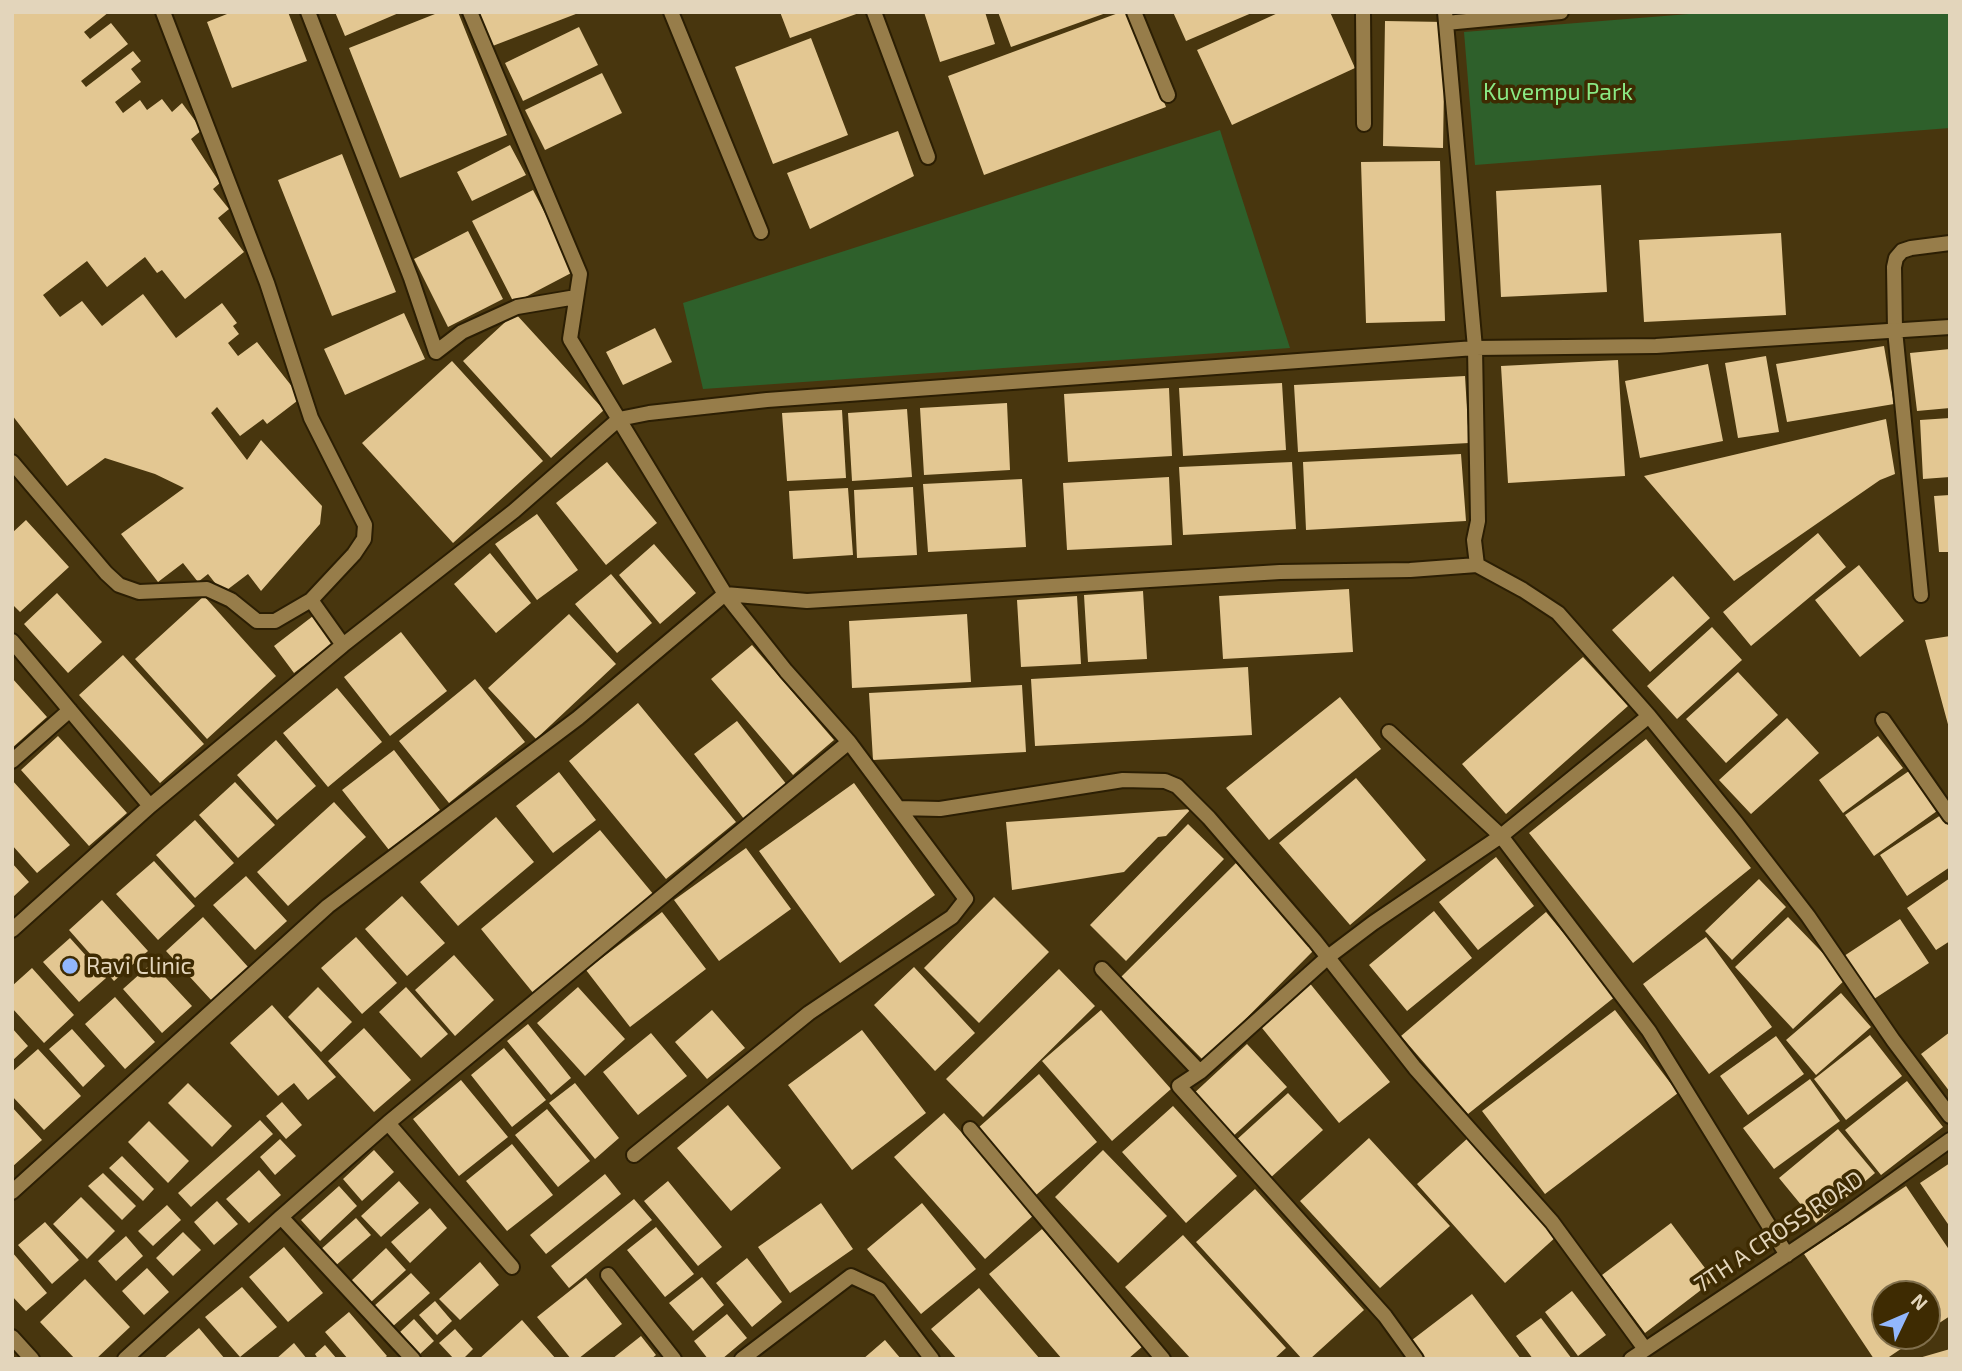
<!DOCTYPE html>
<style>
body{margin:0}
#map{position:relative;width:1962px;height:1371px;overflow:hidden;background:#48360e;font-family:"Exo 2",sans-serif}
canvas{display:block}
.frame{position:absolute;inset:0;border:14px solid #e3d5bb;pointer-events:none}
.north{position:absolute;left:1871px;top:1280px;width:70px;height:70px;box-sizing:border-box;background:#3e2b02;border:2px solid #806f4c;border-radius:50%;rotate:46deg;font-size:19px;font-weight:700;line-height:28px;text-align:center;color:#e3d5bb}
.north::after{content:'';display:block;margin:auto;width:24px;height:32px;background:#92b7fd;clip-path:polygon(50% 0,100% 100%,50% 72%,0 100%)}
</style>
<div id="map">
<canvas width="1962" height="1371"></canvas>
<div class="frame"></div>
<div class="north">N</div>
</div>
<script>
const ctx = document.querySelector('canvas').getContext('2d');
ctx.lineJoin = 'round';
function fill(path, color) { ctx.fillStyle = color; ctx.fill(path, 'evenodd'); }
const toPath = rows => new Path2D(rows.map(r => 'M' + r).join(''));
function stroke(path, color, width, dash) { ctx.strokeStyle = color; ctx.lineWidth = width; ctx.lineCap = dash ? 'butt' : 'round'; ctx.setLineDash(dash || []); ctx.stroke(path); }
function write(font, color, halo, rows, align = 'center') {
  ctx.font = font + ' "Exo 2",sans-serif'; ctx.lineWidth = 7; ctx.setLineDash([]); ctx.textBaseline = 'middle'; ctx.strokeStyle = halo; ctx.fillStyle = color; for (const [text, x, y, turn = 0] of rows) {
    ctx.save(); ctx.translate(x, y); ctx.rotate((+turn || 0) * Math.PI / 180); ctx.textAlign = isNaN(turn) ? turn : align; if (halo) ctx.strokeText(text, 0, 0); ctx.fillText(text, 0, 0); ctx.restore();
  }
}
const green = toPath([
 [1714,12,1950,12,1950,128,1475,165,1464,32],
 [1220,130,1290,348,703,389,683,303]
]);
const building = toPath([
 [12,12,109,12,84,32,90,39,111,23,128,44,81,81,86,87,133,51,141,61,131,69,141,82,115,102,123,113,140,100,147,110,162,99,172,112,182,103,202,130,191,139,220,183,213,189,229,209,218,218,244,252,185,299,162,270,157,273,145,257,107,287,87,261,43,295,60,317,82,301,102,326,143,294,176,338,222,303,237,323,233,326,239,334,228,343,238,356,257,342,301,398,267,424,263,419,240,436,217,407,211,413,247,460,261,440,322,506,320,524,261,591,248,574,223,593,208,574,198,582,183,563,158,582,121,534,184,488,155,474,105,458,67,486,12,415],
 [232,12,288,12,307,61,232,88,207,22],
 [335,12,401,12,345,36],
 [440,12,458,12,507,135,400,178,349,48],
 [476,12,581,12,490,47],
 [780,12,859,12,859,13,790,38],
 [924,12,985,12,995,44,940,62],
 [998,12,1106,12,1106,13,1011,47],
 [1121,12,1130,12,1166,107,984,175,948,76],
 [1173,12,1254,12,1186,41],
 [1280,12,1330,12,1355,68,1232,125,1197,50],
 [1385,21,1445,22,1443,148,1383,146],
 [579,27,598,65,523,101,505,63],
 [811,38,848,135,773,164,735,67],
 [602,73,622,113,545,150,525,110],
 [898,131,914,176,810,229,787,173],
 [510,145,526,175,472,201,457,172],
 [342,154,396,292,332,316,278,180],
 [1440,161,1445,321,1366,323,1361,162],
 [1601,185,1607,292,1501,297,1496,191],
 [533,190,575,271,514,303,472,221],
 [468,231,503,299,448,327,414,259],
 [1781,233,1786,315,1644,322,1639,240],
 [404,313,425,359,345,395,324,349],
 [515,313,604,410,551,458,463,361],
 [655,328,672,362,623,385,606,352],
 [1884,346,1894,404,1787,422,1776,364],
 [1950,349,1950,408,1917,411,1910,353],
 [1766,356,1779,432,1738,438,1725,363],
 [1618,360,1625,476,1508,483,1501,366],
 [452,361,543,461,453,543,362,443],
 [1708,364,1723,441,1640,458,1625,381],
 [1465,376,1469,443,1298,452,1294,385],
 [1282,383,1286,450,1183,456,1179,388],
 [1169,388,1172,456,1068,462,1064,394],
 [1007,403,1010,470,924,475,920,408],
 [907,409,912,477,852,481,848,413],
 [842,410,846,478,787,481,782,413],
 [1950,418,1950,477,1923,479,1920,420],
 [1886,419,1895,474,1880,480,1734,581,1644,476],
 [1461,454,1466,521,1306,530,1303,462],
 [607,462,657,523,606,565,556,503],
 [1292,462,1296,529,1183,535,1179,467],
 [1169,477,1172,545,1067,550,1063,483],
 [1022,479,1026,547,928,552,923,484],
 [913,487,917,555,857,558,854,490],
 [848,488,853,555,793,559,789,491],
 [1950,495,1950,552,1939,552,1934,496],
 [537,514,578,570,537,600,495,544],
 [26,520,69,567,20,612,12,604,12,533],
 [1818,533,1846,567,1751,646,1723,612],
 [654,544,696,593,660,624,619,575],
 [490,553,531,603,496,633,454,584],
 [1859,565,1904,621,1860,657,1815,600],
 [611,574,652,623,617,653,575,604],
 [1673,576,1710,618,1650,672,1612,630],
 [1349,589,1353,652,1223,659,1219,596],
 [1143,591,1147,659,1088,662,1084,595],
 [57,593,102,642,68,673,24,624],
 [204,596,276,676,207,739,135,659],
 [1077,596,1081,664,1021,667,1017,600],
 [569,614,616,664,536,739,488,688],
 [967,614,971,682,852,688,849,621],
 [313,616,333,643,294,673,274,646],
 [1712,627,1742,660,1677,719,1647,686],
 [401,632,447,691,390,736,344,677],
 [1950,636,1950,728,1949,728,1925,640],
 [752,645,834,740,793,775,711,679],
 [123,655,204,744,160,783,79,695],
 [1583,657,1628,706,1506,814,1462,764],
 [1248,667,1252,735,1035,746,1031,679],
 [1738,672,1778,715,1726,763,1686,719],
 [12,678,47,717,12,748],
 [475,679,525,742,449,803,399,741],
 [1022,685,1026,752,873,760,869,693],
 [337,688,382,742,328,787,283,733],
 [1340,697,1381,749,1269,840,1226,788],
 [638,703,736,822,666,879,569,761],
 [1787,718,1819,753,1751,814,1719,780],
 [737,721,787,785,744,819,694,754],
 [58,736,127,813,89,846,21,770],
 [1878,736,1903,768,1843,813,1819,780],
 [1646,739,1751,868,1633,963,1529,833],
 [276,740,316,786,277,820,237,775],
 [394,750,440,810,389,850,342,790],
 [1909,771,1937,811,1874,856,1845,815],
 [559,772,596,820,553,853,516,806],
 [1356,778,1426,860,1350,925,1279,843],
 [12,780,70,845,37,873,12,845],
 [235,782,275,825,238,858,199,815],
 [854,783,935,895,840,963,759,851],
 [334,802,366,837,288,906,257,872],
 [1191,809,1166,836,1158,837,1124,872,1012,890,1006,822],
 [1941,815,1950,828,1950,867,1907,896,1880,855],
 [496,817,534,862,458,926,420,882],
 [195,820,234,863,195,898,156,855],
 [1188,824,1224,859,1126,961,1090,925],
 [600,830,654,895,534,994,481,929],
 [746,848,791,909,719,961,674,900],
 [1496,857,1534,906,1478,950,1439,902],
 [154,861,195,906,158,940,116,894],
 [12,863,29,882,12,898],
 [1236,863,1313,951,1204,1061,1121,977],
 [246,876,287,921,255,950,213,905],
 [1950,878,1950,941,1936,950,1907,908],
 [1759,879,1786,907,1732,960,1705,931],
 [402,896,445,943,407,976,365,929],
 [994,897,1049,952,979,1023,924,968],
 [102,900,148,951,114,981,69,930],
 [1434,911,1472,958,1407,1011,1369,965],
 [662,912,706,969,630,1027,586,970],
 [1546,912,1616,996,1468,1114,1401,1036],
 [203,917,249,968,212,1001,166,951],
 [1788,917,1847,978,1793,1029,1735,967],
 [1900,919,1929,963,1871,1001,1841,958],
 [356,937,397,983,362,1014,321,968],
 [1706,937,1772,1027,1709,1074,1643,984],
 [70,938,106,978,79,1002,43,962],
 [454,955,494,1000,455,1036,415,990],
 [152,963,192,1006,162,1033,123,989],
 [914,967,975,1033,935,1071,874,1005],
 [32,968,74,1015,44,1043,12,1008,12,986],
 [1059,969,1095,1006,983,1117,946,1079],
 [1308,981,1390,1082,1339,1123,1258,1023],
 [318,987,352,1022,321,1052,288,1017],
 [406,987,448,1034,421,1058,379,1012],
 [578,987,625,1039,585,1076,537,1023],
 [1841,993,1871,1027,1816,1075,1786,1040],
 [115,997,155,1042,125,1069,85,1024],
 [272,1005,336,1077,308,1100,294,1083,278,1096,230,1043],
 [712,1010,745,1048,707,1079,675,1042],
 [1101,1010,1171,1089,1112,1141,1042,1061],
 [1615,1010,1678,1093,1545,1194,1482,1111],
 [528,1024,571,1078,551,1095,507,1041],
 [12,1028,28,1046,12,1061],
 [364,1028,411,1080,374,1112,328,1061],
 [72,1029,105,1066,83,1087,49,1049],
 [862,1030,926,1113,852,1170,788,1085],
 [1950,1032,1950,1092,1921,1054],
 [651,1033,687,1076,638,1115,603,1072],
 [1870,1035,1902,1076,1846,1120,1814,1079],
 [1776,1036,1804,1074,1748,1115,1720,1076],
 [1247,1044,1287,1087,1230,1139,1191,1096],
 [504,1048,546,1100,512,1127,471,1075],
 [38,1049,81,1096,44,1130,12,1096,12,1072],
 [1039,1074,1097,1142,1036,1195,978,1128],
 [1810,1079,1840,1121,1774,1169,1743,1128],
 [461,1080,508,1137,459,1176,413,1119],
 [1907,1081,1943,1127,1881,1175,1845,1130],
 [188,1083,232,1126,212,1147,168,1103],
 [575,1083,619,1138,595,1159,549,1103],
 [1288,1093,1323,1130,1268,1180,1233,1143],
 [282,1102,302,1125,286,1139,266,1116],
 [728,1105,781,1168,731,1211,677,1148],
 [1173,1106,1237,1176,1186,1223,1122,1152],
 [12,1107,42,1140,12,1167],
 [547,1109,590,1161,558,1187,515,1135],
 [944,1113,1035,1214,985,1259,894,1157],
 [260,1120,273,1134,191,1207,178,1193],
 [149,1121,189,1161,168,1183,128,1142],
 [1838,1129,1875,1173,1816,1223,1779,1178],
 [1369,1138,1450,1226,1380,1288,1300,1201],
 [1468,1138,1557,1236,1505,1283,1417,1184],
 [280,1139,296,1156,275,1175,260,1157],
 [512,1144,553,1195,507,1231,466,1181],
 [374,1150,394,1172,362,1201,343,1179],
 [1103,1150,1167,1216,1118,1263,1055,1197],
 [122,1156,154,1189,143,1201,109,1168],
 [1950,1163,1950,1227,1920,1183],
 [259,1170,281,1195,249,1223,226,1199],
 [103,1173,136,1206,122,1220,88,1186],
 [605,1174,621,1194,546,1254,530,1235],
 [399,1181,419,1203,381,1237,361,1216],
 [668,1181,722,1247,698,1266,644,1201],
 [339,1186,357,1206,320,1241,301,1220],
 [1906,1186,1950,1251,1950,1316,1927,1331,1927,1294,1885,1294,1885,1336,1920,1336,1886,1359,1874,1359,1804,1254],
 [1255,1189,1364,1310,1310,1359,1302,1359,1196,1242],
 [81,1197,115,1231,87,1259,53,1224],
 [634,1199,652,1220,569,1288,551,1266],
 [217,1201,238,1224,214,1245,194,1222],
 [821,1203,853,1249,790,1293,758,1247],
 [922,1203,976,1269,921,1314,867,1249],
 [167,1205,181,1220,153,1246,138,1231],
 [430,1208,447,1228,410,1263,391,1242],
 [356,1218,371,1235,334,1267,319,1251],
 [45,1222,79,1260,52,1284,18,1245],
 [1671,1223,1714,1280,1645,1333,1602,1275],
 [656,1227,694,1274,665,1297,627,1250],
 [1042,1229,1143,1346,1128,1359,1062,1359,989,1274],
 [183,1232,201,1250,173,1276,156,1258],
 [1183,1235,1286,1348,1274,1359,1191,1359,1125,1287],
 [126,1236,143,1256,116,1281,98,1261],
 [284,1247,323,1293,288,1322,249,1277],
 [386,1248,406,1270,371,1302,351,1281],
 [12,1252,47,1293,26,1311,12,1296],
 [747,1258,782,1302,752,1327,716,1283],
 [480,1262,499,1285,460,1320,439,1299],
 [147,1268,169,1292,144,1315,122,1291],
 [411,1273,430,1293,391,1328,373,1307],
 [702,1277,724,1305,693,1331,669,1303],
 [586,1278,622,1324,578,1359,571,1359,537,1317],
 [85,1279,130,1327,96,1359,75,1359,40,1322],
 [242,1287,277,1327,240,1357,205,1317],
 [979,1288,1040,1359,957,1359,931,1329],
 [1572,1291,1606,1335,1578,1356,1545,1312],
 [1472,1294,1521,1359,1426,1359,1412,1340],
 [435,1301,452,1321,437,1335,419,1315],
 [349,1312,387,1356,383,1359,348,1359,325,1332],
 [727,1314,747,1338,722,1359,708,1359,694,1341],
 [1541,1318,1572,1359,1533,1359,1516,1336],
 [414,1319,434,1341,420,1354,400,1332],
 [522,1320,556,1359,479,1359],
 [199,1328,225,1359,163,1359],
 [455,1329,473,1349,463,1359,454,1359,439,1343],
 [641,1336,656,1355,651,1359,612,1359],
 [885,1340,901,1359,863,1359],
 [294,1343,307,1359,276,1359],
 [325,1345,337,1359,318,1359,315,1354],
 [1950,1349,1950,1359,1919,1359,1919,1358]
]);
const lane = toPath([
 [1895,330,1894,267,1896,258,1902,251,1911,248,1950,243]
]);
const street = toPath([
 [308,12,411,278,436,352,462,332,517,307,576,297],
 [671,12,761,232],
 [874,12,928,157],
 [1134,12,1168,95],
 [1363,12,1364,124],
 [1445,12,1475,348,1478,521,1474,540,1477,565,1523,590,1558,613,1649,716,1737,824,1808,916,1893,1040,1950,1116],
 [1446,23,1561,12],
 [1895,330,1921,595],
 [12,462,106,573,119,585,139,592,207,589,231,600,257,621,275,621,311,600,354,554,364,539,365,525,311,418,267,283,163,12],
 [311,600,343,645],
 [12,641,150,806],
 [1883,720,1950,816],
 [1389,732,1501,836,1649,1031,1787,1255],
 [12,761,70,710],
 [898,808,940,809,1123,780,1165,781,1177,786,1209,818,1315,941,1415,1068,1552,1222,1645,1349],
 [12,930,150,806,343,645,514,511,619,419,649,413,767,400,1475,348,1656,346,1950,327],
 [1102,969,1200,1072],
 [388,1123,512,1267],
 [970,1129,1163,1359],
 [634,1155,809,1013,952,917,966,899,849,742,786,671,725,594,807,601,1280,572,1410,570,1477,565],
 [12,1192,328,906,578,718,725,594,570,339,580,274,470,12],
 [281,1217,388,1123,849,742],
 [608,1275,674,1359],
 [12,1337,32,1359],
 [125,1359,281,1217,413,1359],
 [742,1359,851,1276,879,1289,932,1359],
 [1416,1359,1385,1316,1179,1086,1200,1072,1328,957,1373,923,1501,836,1649,716],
 [1631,1359,1843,1217,1950,1140]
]);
const markers = [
 [70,966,9,"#92b7fd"]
];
const parkNames = [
 ["Kuvempu Park",1558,92]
];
const poiNames = [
 ["Ravi Clinic",86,966]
];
const streetNames = [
 ["7TH A CROSS ROAD",1779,1232,-34]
];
fill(green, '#2e602b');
fill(building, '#e3c792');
stroke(lane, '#2b1e03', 18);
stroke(street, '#2b1e03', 18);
stroke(lane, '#977d4a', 14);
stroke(street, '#977d4a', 14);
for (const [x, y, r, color] of markers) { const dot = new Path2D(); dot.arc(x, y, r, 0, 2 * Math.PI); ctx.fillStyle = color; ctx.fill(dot); stroke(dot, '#3e2b02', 2.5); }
write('23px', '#8ae984', '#3e2b02', parkNames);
write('23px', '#e3d5bb', '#3e2b02', poiNames, 'left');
write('23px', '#e3d5bb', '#3e2b02', streetNames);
</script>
